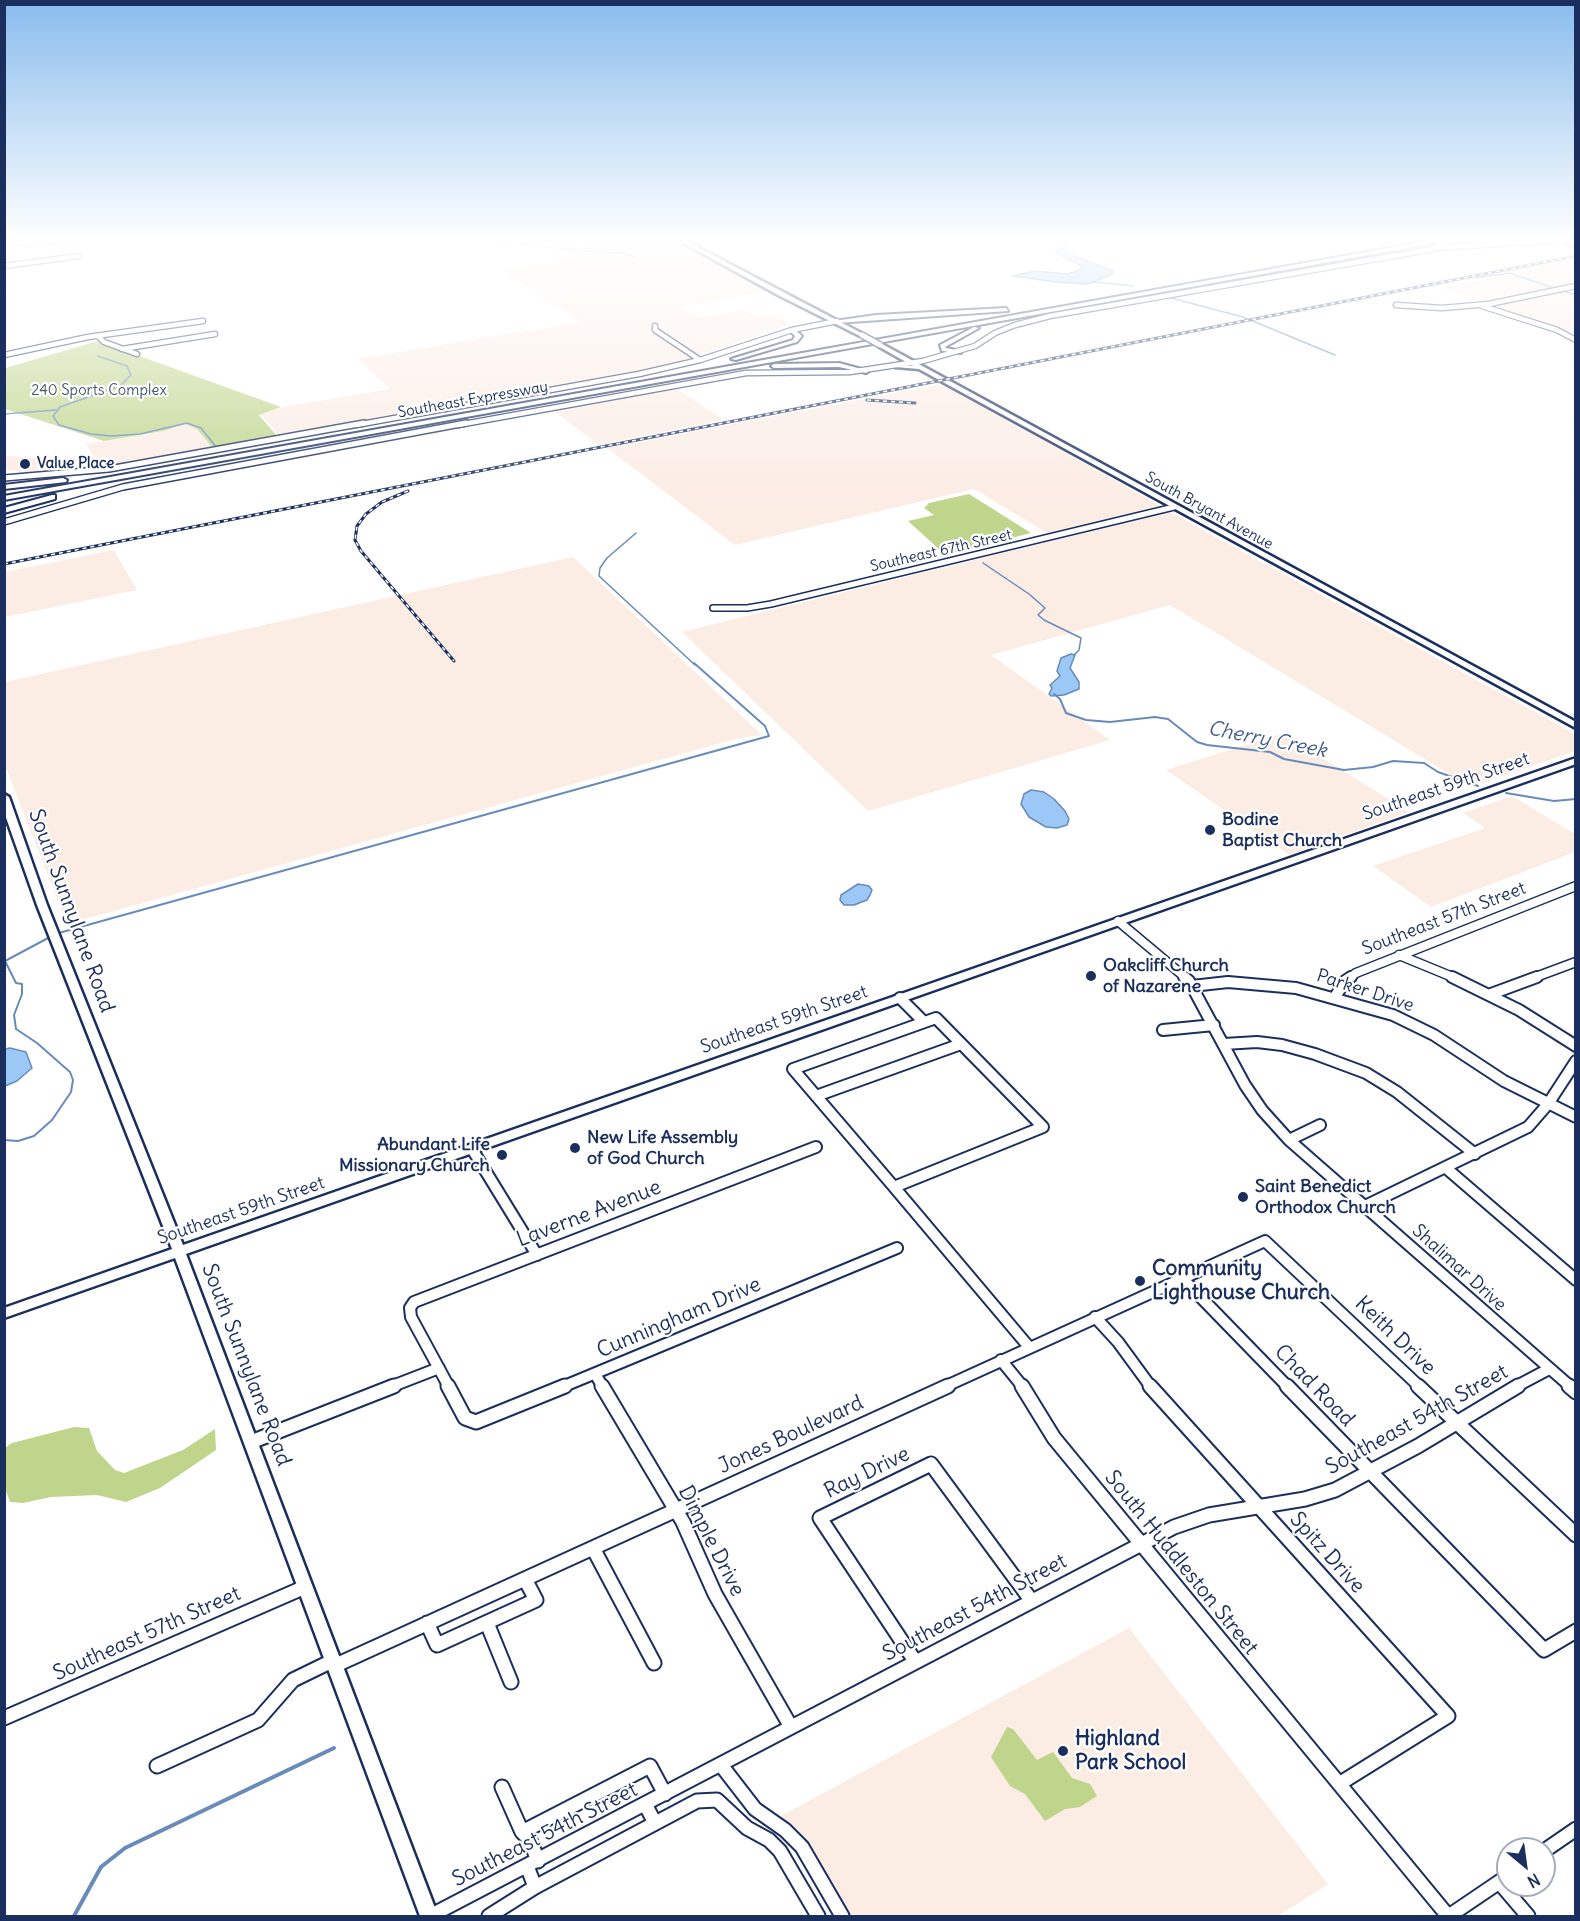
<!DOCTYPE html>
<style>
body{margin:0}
#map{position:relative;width:1580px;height:1921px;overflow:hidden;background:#fff;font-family:Delius,sans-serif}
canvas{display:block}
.frame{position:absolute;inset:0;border:6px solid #1b2f5e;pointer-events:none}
.north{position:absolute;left:1496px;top:1837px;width:60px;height:60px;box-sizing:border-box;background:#fff;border:2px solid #a4acbf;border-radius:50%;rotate:151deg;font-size:16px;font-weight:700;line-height:24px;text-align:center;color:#1b2f5e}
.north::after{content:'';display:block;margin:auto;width:21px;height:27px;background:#1b2f5e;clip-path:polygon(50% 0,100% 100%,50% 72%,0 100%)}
</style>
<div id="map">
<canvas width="1580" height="1921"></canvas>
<div class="frame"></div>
<div class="north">N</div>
</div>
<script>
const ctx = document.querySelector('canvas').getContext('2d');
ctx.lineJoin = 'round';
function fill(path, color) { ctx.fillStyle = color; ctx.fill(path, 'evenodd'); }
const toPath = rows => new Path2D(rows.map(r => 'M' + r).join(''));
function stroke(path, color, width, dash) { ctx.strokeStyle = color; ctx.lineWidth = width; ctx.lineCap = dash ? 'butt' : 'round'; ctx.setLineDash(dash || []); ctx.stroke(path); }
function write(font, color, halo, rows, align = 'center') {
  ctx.font = font + ' Delius,sans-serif'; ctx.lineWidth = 4.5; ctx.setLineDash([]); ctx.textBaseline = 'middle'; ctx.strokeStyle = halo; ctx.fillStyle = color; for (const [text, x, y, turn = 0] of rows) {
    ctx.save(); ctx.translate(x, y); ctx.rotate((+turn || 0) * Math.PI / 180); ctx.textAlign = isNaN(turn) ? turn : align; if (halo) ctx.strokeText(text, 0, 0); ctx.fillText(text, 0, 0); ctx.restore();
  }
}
const built = toPath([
 [589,240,671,240,768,291,680,307,699,318,744,310,758,317,773,315,790,324,664,367,279,436,261,414,284,407,390,389,358,359,581,322,502,270,577,258,557,245],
 [1575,258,1575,285,1559,289,1506,271],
 [1509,274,1555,289,1485,302,1443,288],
 [1560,291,1575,296,1575,339,1487,305],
 [942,384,1161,506,1049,534,974,489,735,545,607,448],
 [676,388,724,420,598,445,553,410],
 [185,424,197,429,212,447,100,467,86,444,163,431],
 [5,456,49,458,54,470,52,473,45,473,5,470],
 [1170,512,1575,734,1575,751,1471,787,1170,605,991,655,1110,740,868,811,682,632],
 [114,550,137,590,5,617,5,572],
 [573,557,762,735,739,738,67,924,5,765,5,682],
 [1283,733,1409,812,1289,855,1166,770],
 [1512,796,1575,834,1575,852,1431,907,1373,866,1485,828,1463,813],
 [1129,1628,1328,1884,1278,1916,848,1916,812,1851,779,1817]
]);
const green = toPath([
 [98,341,281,407,259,415,277,436,212,447,197,429,185,424,163,431,104,441,5,409,5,368],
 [969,494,1031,533,956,552,941,551,908,521,934,515,924,508,929,503],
 [74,1427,89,1428,97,1451,115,1470,124,1473,183,1450,215,1429,216,1450,160,1488,126,1502,97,1495,51,1497,23,1503,10,1502,5,1488,5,1448,12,1443],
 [1007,1727,1013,1729,1037,1760,1053,1752,1072,1778,1090,1784,1097,1796,1080,1807,1065,1809,1045,1821,1025,1794,1010,1786,991,1757]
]);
const water = toPath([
 [1064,247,1067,247,1064,252,1113,271,1112,274,1088,284,1057,282,1012,276,1035,271,1068,274,1082,269,1083,267,1056,253,1056,249,1064,247],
 [1071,654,1075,655,1070,668,1079,682,1079,689,1064,695,1051,696,1049,694,1052,688,1050,685,1060,676,1057,671,1061,658,1071,654],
 [1031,790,1044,792,1054,799,1065,811,1069,819,1067,825,1057,828,1046,827,1029,817,1021,804,1024,794,1031,790],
 [858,884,869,886,872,890,870,895,867,900,854,905,844,905,840,900,841,895,858,884],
 [10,1048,26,1052,32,1068,17,1081,5,1086,5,1049,10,1048]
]);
const streamFar2 = toPath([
 [493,240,580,251,623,253,634,257],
 [1063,240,1068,243,1065,247],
 [4,244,27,247,82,240],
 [1476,278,1509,273,1557,289],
 [1094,282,1133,286],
 [1563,291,1576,295],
 [1171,298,1243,317,1335,355],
 [98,356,127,366,131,375,120,386,60,407,53,416,59,425,91,434,111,436,140,434,187,423,201,428,217,448],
 [4,414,56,410],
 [636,533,607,558,600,568,599,576,695,665],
 [983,563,1029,594,1045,608,1038,615,1044,620,1081,638,1079,650,1074,655]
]);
const streamFar1 = toPath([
 [1054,694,1060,699,1066,713,1086,720,1110,722,1155,717,1168,719,1197,742,1207,745,1270,752,1284,759,1344,770,1373,767,1393,761,1424,763,1438,772,1478,786],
 [1506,793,1554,801,1576,799],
 [55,934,769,736,765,726,694,663],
 [4,1140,18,1141,34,1136,52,1120,71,1092,73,1080,70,1072,37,1043,16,1029,14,1015,22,994,22,984,16,983,5,961,50,937]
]);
const stream = toPath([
 [74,1916,101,1867,125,1848,334,1748]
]);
const minorFar4 = toPath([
 [4,266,79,256],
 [1396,305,1442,308,1489,304,1576,286],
 [1482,306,1557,330,1576,340],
 [655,326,655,330,700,360],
 [98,336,104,342,137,354],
 [122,349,215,334],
 [4,355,88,337,203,321],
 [356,425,639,374,700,360,792,330,837,321],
 [458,425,746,373,850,372,923,361,975,346,995,333,1015,325,1050,316,1439,248,1560,240]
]);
const minorFar3 = toPath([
 [4,478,109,469,364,423],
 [4,522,123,487,466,423],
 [713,608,747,608,771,604,1174,507]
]);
const minorFar2 = toPath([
 [1118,921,1186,978],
 [1399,955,1455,978],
 [1349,978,1356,973,1576,886],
 [1533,978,1576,962]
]);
const minorFar1 = toPath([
 [1184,977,1189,981,1245,1085,1262,1110,1289,1140,1571,1387],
 [1452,977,1519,1010,1576,1046],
 [1192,986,1228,982,1296,988,1393,1015,1434,1035,1504,1081,1576,1117],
 [1491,994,1537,977],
 [1335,997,1345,981,1351,977],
 [900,998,924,1022],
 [936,1018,1043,1127,894,1187,793,1069,936,1018],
 [1163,1030,1214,1025],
 [1224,1044,1257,1042,1282,1045,1315,1054,1366,1073,1397,1092,1475,1154],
 [816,1096,961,1044],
 [1289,1140,1320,1125],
 [472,1149,537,1255],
 [1446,1168,1576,1280],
 [894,1187,1029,1347],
 [1365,1206,1528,1127,1548,1104,1576,1061],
 [1182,1278,1288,1387],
 [1095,1317,1118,1342,1151,1387],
 [1001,1360,1023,1387],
 [595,1374,603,1387],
 [390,1387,439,1368],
 [449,1387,411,1317,410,1308,414,1302,816,1147],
 [562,1387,897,1248],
 [944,1387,1265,1241,1420,1387],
 [1515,1387,1549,1369]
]);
const minor = toPath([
 [448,1386,465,1418,476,1422,565,1386],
 [602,1386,683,1522,715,1594,791,1727],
 [1022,1386,1054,1438,1448,1916],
 [1150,1386,1448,1716,1339,1784],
 [1287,1386,1544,1650,1576,1631],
 [1418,1386,1576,1535],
 [1569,1386,1576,1392],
 [251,1442,394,1386],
 [593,1548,654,1663],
 [427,1623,437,1645,536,1600,525,1579],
 [487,1623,511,1682],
 [915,1661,820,1518,931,1464,1031,1600],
 [334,1666,948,1386],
 [4,1718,305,1587],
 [721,1765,755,1809,785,1830,802,1847,842,1916],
 [157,1766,258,1720,293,1680,332,1661],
 [502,1787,522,1832,650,1766,665,1794],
 [645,1804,655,1823],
 [522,1832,530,1840,538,1861],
 [1544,1851,1576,1829],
 [527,1866,535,1887],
 [1499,1882,1528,1916],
 [430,1916,1174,1527,1209,1515,1305,1499,1335,1490,1418,1446,1518,1386],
 [489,1916,535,1887,697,1801,717,1800,747,1828,769,1840,780,1851,818,1916],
 [1449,1916,1508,1876]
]);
const major = toPath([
 [678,240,684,240,865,335,860,336,780,296,678,240],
 [1555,240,1562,240,1576,244,1576,247,1555,240],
 [878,344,882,344,1576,722,1576,728,919,369,895,367,894,366,897,364,913,366,878,346,878,344],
 [1576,758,1576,764,186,1254,438,1916,420,1916,175,1258,4,1318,4,1308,172,1249,37,905,4,812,4,794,9,797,47,905,183,1245,1576,758]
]);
const highway = toPath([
 [1433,240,1468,240,1437,246,1435,243,4,500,4,496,1433,240],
 [1518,240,1527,240,1534,243,1531,245,1518,240],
 [1006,308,1008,311,837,323,834,321,876,315,1006,308],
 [974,327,979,328,945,347,946,348,961,351,961,353,942,351,940,345,974,327],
 [790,329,794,329,802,336,797,342,736,360,731,359,793,340,795,336,790,331,790,329],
 [839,363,869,371,866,373,839,367,774,368,771,366,774,364,839,363],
 [63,478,67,480,66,482,4,489,4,485,63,478],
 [52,495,55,495,55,499,4,513,4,508,52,495]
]);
const rail = toPath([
 [867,400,915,403],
 [408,491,382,502,366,514,357,526,355,540,361,551,454,661],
 [4,564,1576,256]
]);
const majorBridge = toPath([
 [862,335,880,345]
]);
const markers = [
 [25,464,6,"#1b2f5e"],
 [1210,830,6,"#1b2f5e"],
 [1091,976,6,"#1b2f5e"],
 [575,1148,6,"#1b2f5e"],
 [502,1155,6,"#1b2f5e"],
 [1243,1197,6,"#1b2f5e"],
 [1140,1281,6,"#1b2f5e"],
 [1063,1751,6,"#1b2f5e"]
];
const farParknames = [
 ["240 Sports Complex",99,391]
];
const farStreetnames = [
 ["Southeast Expressway",473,400,-10],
 ["South Bryant Avenue",1209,511,29],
 ["Southeast 67th Street",941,551,-13]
];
const farPoinames = [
 ["Value Place",37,464]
];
const streetNames = [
 ["Southeast 59th Street",1446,787,-19],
 ["Southeast 57th Street",1444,919,-21],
 ["Parker Drive",1365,991,18],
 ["Southeast 59th Street",784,1020,-19],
 ["Southeast 59th Street",241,1211,-19],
 ["Shalimar Drive",1459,1268,42]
];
const poiNames = [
 ["Bodine",1222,820],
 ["Baptist Church",1222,841],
 ["Oakcliff Church",1103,966],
 ["of Nazarene",1103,987],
 ["New Life Assembly",587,1138],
 ["of God Church",587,1159],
 ["Abundant Life",490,1145,"right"],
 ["Missionary Church",490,1166,"right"],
 ["Saint Benedict",1255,1187],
 ["Orthodox Church",1255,1208]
];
const waterNames = [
 ["Cherry Creek",1267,740,11]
];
const nearStreetnames = [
 ["South Sunnylane Road",71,911,70],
 ["Laverne Avenue",589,1214,-21],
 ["Cunningham Drive",679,1318,-23],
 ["Keith Drive",1395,1336,44],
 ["South Sunnylane Road",246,1365,69],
 ["Chad Road",1314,1386,46],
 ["Southeast 54th Street",1417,1420,-29],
 ["Jones Boulevard",791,1435,-25],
 ["Ray Drive",867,1473,-26],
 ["Dimple Drive",711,1541,63],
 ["Spitz Drive",1327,1553,48],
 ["South Huddleston Street",1181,1563,51],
 ["Southeast 54th Street",975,1608,-28],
 ["Southeast 57th Street",147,1634,-24],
 ["Southeast 54th Street",545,1835,-27]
];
const nearPoinames = [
 ["Community",1152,1269],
 ["Lighthouse Church",1152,1293],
 ["Highland",1075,1739],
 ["Park School",1075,1763]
];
fill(built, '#fbece4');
fill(green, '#bfd58b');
fill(water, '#9bc8f6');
stroke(water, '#688bb9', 1.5);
stroke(streamFar2, '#688bb9', 1.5);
stroke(streamFar1, '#688bb9', 2);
stroke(stream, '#688bb9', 4);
stroke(minorFar4, '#1b2f5e', 7);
stroke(minorFar3, '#1b2f5e', 8);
stroke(minorFar2, '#1b2f5e', 11);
stroke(minorFar1, '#1b2f5e', 14);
stroke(minor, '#1b2f5e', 17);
stroke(major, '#1b2f5e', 5);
stroke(highway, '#1b2f5e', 4);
stroke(minorFar4, '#fff', 4.5);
stroke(minorFar3, '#fff', 5);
stroke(minorFar2, '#fff', 8);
stroke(minorFar1, '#fff', 10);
stroke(minor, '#fff', 13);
fill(major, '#fff');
fill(highway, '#fff');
stroke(rail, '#1b2f5e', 3);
stroke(rail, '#fff', 1.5, [4]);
stroke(majorBridge, '#1b2f5e', 8, []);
stroke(majorBridge, '#fff', 5);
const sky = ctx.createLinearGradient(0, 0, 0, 509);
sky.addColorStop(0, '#89bcee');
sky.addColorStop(0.47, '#fff');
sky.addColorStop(1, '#ffffff00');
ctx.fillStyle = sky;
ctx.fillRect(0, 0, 1580, 509);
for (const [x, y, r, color] of markers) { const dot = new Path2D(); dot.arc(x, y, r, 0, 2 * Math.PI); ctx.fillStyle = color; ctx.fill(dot); stroke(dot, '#fff', 2); }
write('15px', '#445869', '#fff', farParknames);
write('15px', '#1b2f5e', '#fff', farStreetnames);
write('bold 15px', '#1b2f5e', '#fff', farPoinames, 'left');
write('18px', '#1b2f5e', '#fff', streetNames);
write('bold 18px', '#1b2f5e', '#fff', poiNames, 'left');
write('italic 20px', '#415d8c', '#fff', waterNames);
write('21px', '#1b2f5e', '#fff', nearStreetnames);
write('bold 21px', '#1b2f5e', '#fff', nearPoinames, 'left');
</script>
